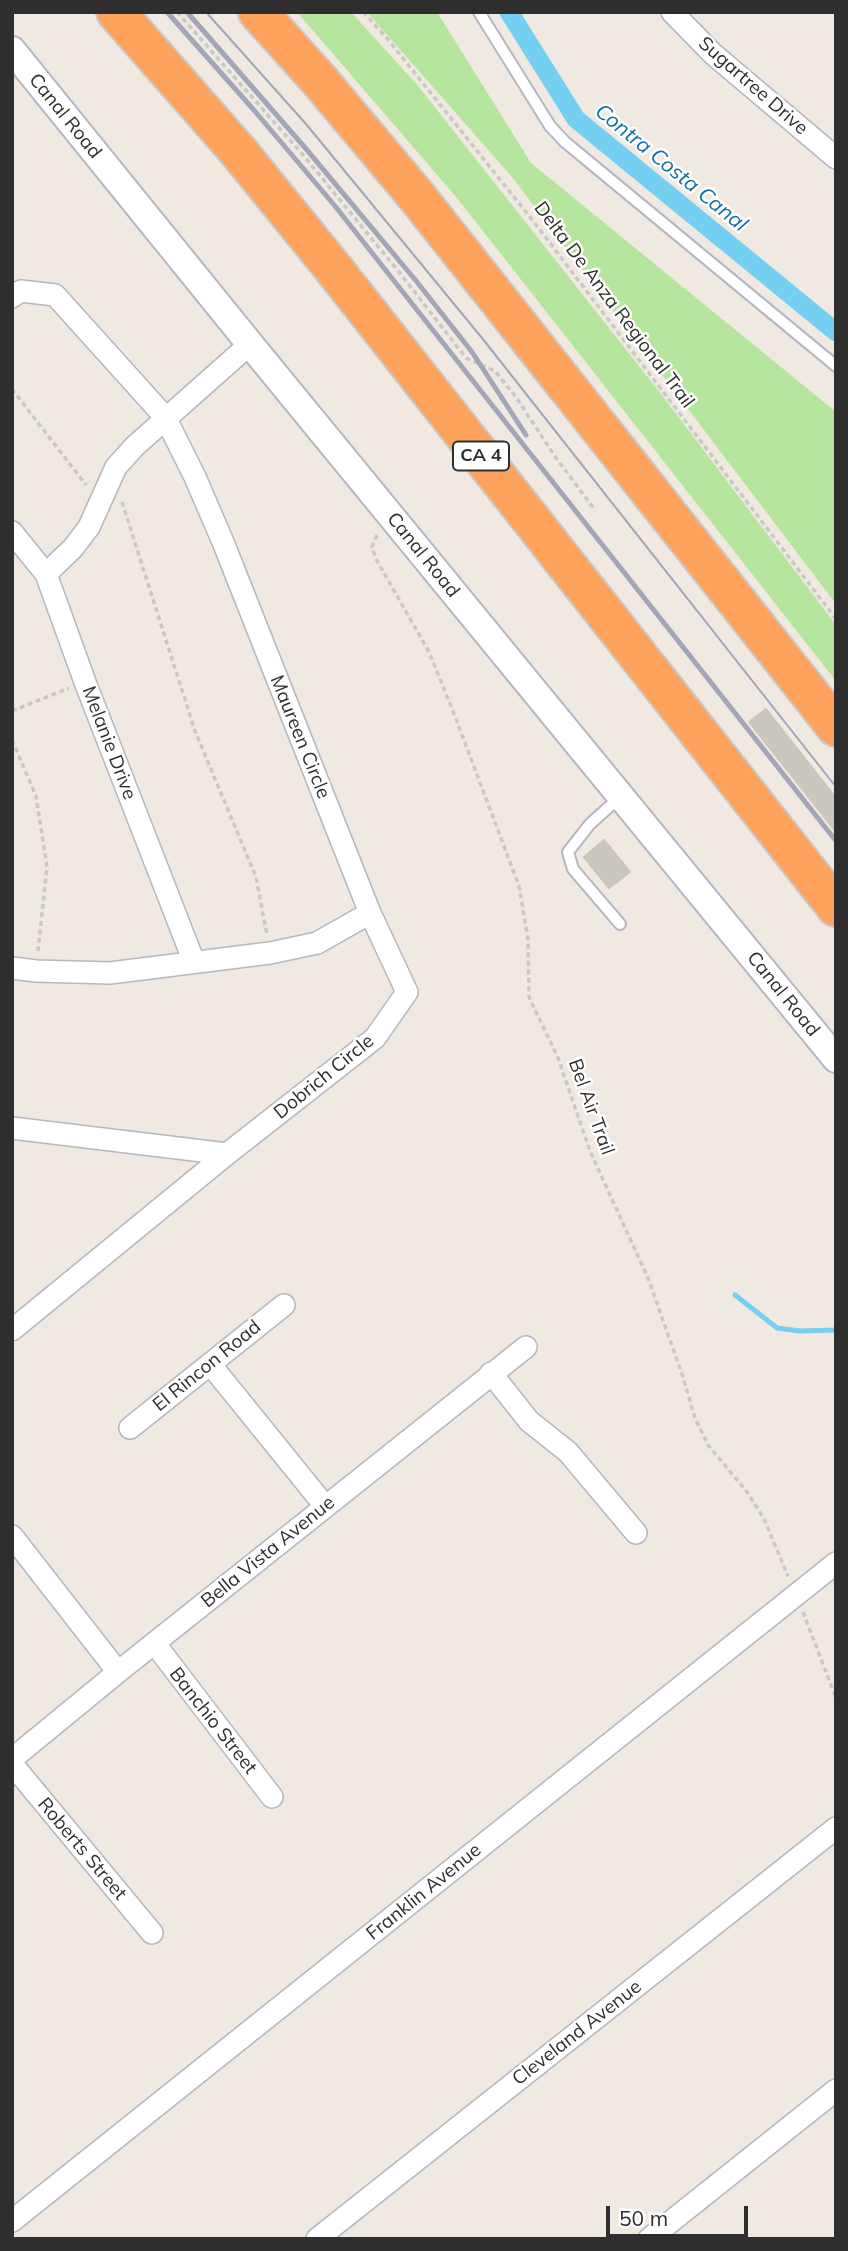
<!DOCTYPE html>
<style>
body{margin:0}
#map{position:relative;width:848px;height:2251px;overflow:hidden;background:#efe9e1;font-family:Mulish,sans-serif}
canvas{display:block}
.frame{position:absolute;inset:0;border:14px solid #2e2e2e;pointer-events:none}
.scale{position:absolute;left:606px;top:2206px;width:142px;height:32px;box-sizing:border-box;border:4px solid #2e2e2e;border-top:0;padding-left:9px;font-size:21px;line-height:24px;white-space:nowrap;color:#2e2e2e;-webkit-text-stroke:5px #fff;paint-order:stroke}
</style>
<div id="map">
<canvas width="848" height="2251"></canvas>
<div class="frame"></div>
<div class="scale">50 m</div>
</div>
<script>
const ctx = document.querySelector('canvas').getContext('2d');
ctx.lineJoin = 'round';
function fill(path, color) { ctx.fillStyle = color; ctx.fill(path, 'evenodd'); }
const toPath = rows => new Path2D(rows.map(r => 'M' + r).join(''));
function stroke(path, color, width, dash) { ctx.strokeStyle = color; ctx.lineWidth = width; ctx.lineCap = dash ? 'butt' : 'round'; ctx.setLineDash(dash || []); ctx.stroke(path); }
function write(font, color, halo, rows, align = 'center') {
  ctx.font = font + ' Mulish,sans-serif'; ctx.lineWidth = 5; ctx.setLineDash([]); ctx.textBaseline = 'middle'; ctx.strokeStyle = halo; ctx.fillStyle = color; for (const [text, x, y, turn = 0] of rows) {
    ctx.save(); ctx.translate(x, y); ctx.rotate((+turn || 0) * Math.PI / 180); ctx.textAlign = isNaN(turn) ? turn : align; if (halo) ctx.strokeText(text, 0, 0); ctx.fillText(text, 0, 0); ctx.restore();
  }
}
const green = toPath([
 [297,12,351,12,419,87,661,394,836,625,836,681,457,198],
 [367,12,437,12,531,163,836,412,836,604,512,177]
]);
const stream = toPath([
 [735,1295,777,1328,800,1331,836,1330]
]);
const canal = toPath([
 [509,12,576,119,836,332]
]);
const building = toPath([
 [766,709,836,798,836,832,749,722,766,709],
 [604,840,630,872,609,888,584,857,604,840]
]);
const path = toPath([
 [177,12,304,156,399,272,466,358,495,371,516,397,556,458,595,510],
 [363,12,386,37,534,222,836,619],
 [12,389,86,485],
 [122,502,195,731,256,877,267,935],
 [377,535,372,547,376,559,429,652,453,711,519,886,528,939,529,997,558,1058,590,1151,648,1278,682,1374,695,1418,708,1445,747,1492,764,1519,788,1576],
 [12,711,69,688],
 [12,740,36,796,47,867,38,951],
 [803,1612,836,1698]
]);
const service = toPath([
 [479,12,550,126,565,142,836,366],
 [620,924,573,869,568,852,590,824,621,796]
]);
const minor = toPath([
 [672,12,713,54,836,158],
 [12,297,21,291,55,295,165,417,195,477,223,542,370,913,407,992,375,1038,227,1154,12,1330],
 [12,532,46,574,85,682,194,962],
 [46,574,73,548,89,527,116,467,135,446,250,344],
 [12,968,36,971,110,973,270,953,317,943,370,913],
 [12,1128,227,1154],
 [210,1364,325,1506],
 [491,1373,529,1421,568,1452,636,1533],
 [130,1428,284,1305],
 [12,1536,118,1672],
 [155,1644,272,1797],
 [12,1759,118,1672,526,1347],
 [12,1764,152,1933],
 [12,2221,836,1563],
 [317,2239,836,1828],
 [649,2239,836,2090]
]);
const tertiary = toPath([
 [12,50,250,344,836,1059]
]);
const motorway = toPath([
 [116,12,238,151,333,268,836,907],
 [258,12,320,81,418,198,836,727]
]);
const tram = toPath([
 [206,12,306,124,482,338,836,787]
]);
const rail = toPath([
 [167,12,253,109,335,206,836,841],
 [187,12,307,150,417,282,472,352,526,435]
]);
const shields = [
 [481,456,56]
];
const shieldNames = [
 ["CA 4",481,456]
];
const streetNames = [
 ["Sugartree Drive",753,86,41],
 ["Canal Road",65,116,51],
 ["Delta De Anza Regional Trail",614,305,53],
 ["Canal Road",423,555,51],
 ["Maureen Circle",300,737,68],
 ["Melanie Drive",109,743,69],
 ["Canal Road",783,994,51],
 ["Dobrich Circle",324,1077,-39],
 ["Bel Air Trail",591,1107,70],
 ["El Rincon Road",207,1366,-39],
 ["Bella Vista Avenue",268,1552,-39],
 ["Banchio Street",213,1721,52],
 ["Roberts Street",82,1849,50],
 ["Franklin Avenue",424,1892,-39],
 ["Cleveland Avenue",577,2033,-38]
];
const waterNames = [
 ["Contra Costa Canal",671,168,39]
];
fill(green, '#b6e59e');
stroke(stream, '#75cff0', 5);
stroke(canal, '#75cff0', 19);
fill(building, '#cbc7bf');
stroke(building, '#cbc5ba', 2);
stroke(service, '#b4b7c1', 14);
stroke(minor, '#b4b7c1', 24);
stroke(tertiary, '#b4b7c1', 30);
stroke(motorway, '#c9c9c9', 42);
stroke(path, '#c9c9c9', 3.5, [5, 3.5]);
stroke(service, '#fff', 10);
stroke(minor, '#fff', 21);
stroke(tertiary, '#fff', 26);
stroke(motorway, '#ffa35c', 38);
stroke(tram, '#a3a6b8', 2);
stroke(rail, '#a3a6b8', 5);
for (const [x, y, w] of shields) { const box = new Path2D(); box.roundRect(x - w / 2, y - 14.5, w, 29, 5); ctx.fillStyle = '#fff'; ctx.fill(box); stroke(box, '#2e2e2e', 2); }
write('bold 18px', '#2e2e2e', null, shieldNames);
write('19px', '#2e2e2e', '#fff', streetNames);
write('italic 21px', '#0d6fa3', '#fff', waterNames);
</script>
